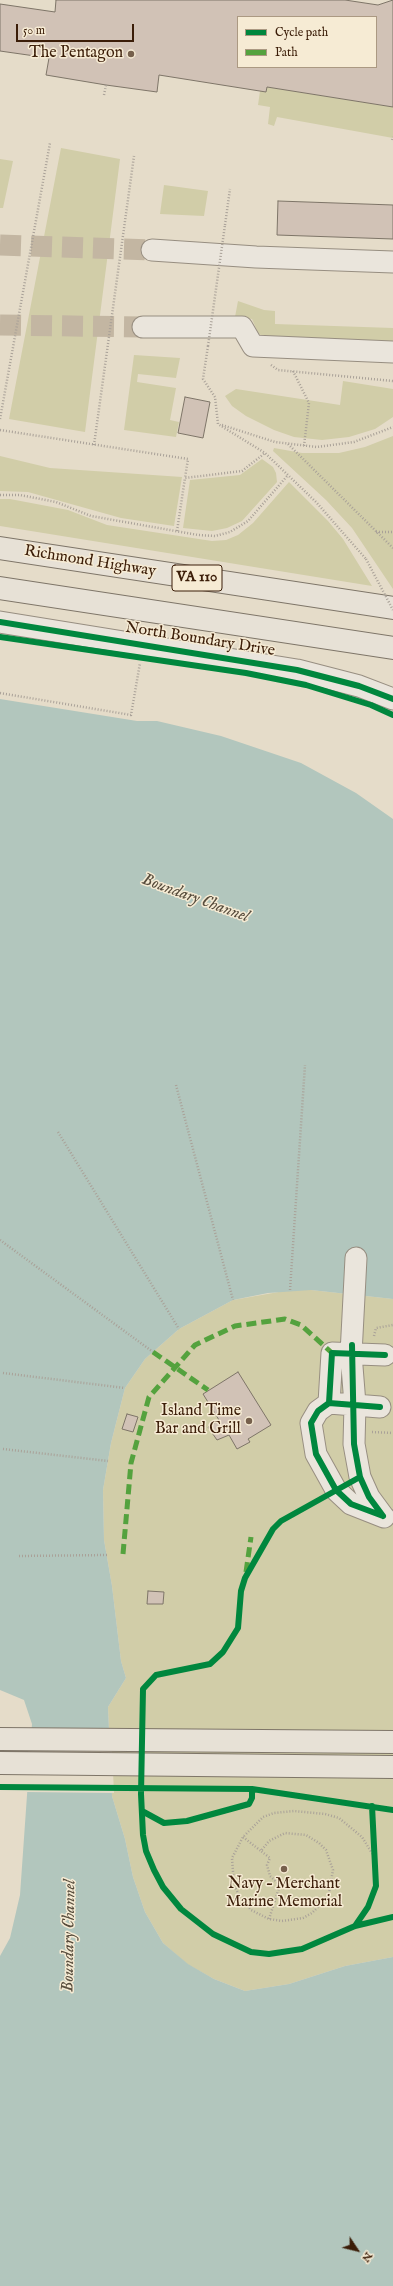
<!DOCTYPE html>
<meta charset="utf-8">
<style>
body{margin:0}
#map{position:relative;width:393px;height:2286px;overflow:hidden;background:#e5dcc9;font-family:"IM FELL English",serif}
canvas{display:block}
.legend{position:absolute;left:237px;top:16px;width:140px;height:52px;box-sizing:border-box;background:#f6ebd4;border:1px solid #ab9982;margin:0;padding:5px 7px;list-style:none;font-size:12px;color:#3b1d08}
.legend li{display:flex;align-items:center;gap:8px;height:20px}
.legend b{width:20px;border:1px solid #ab9982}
.north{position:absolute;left:337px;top:2230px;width:40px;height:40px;-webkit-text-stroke:3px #f6ebd4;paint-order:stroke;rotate:125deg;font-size:11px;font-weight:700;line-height:16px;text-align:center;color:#3b1d08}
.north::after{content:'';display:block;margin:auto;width:14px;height:18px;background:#3b1d08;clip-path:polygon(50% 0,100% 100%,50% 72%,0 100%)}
.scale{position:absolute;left:16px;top:24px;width:118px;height:18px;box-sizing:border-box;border:2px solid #3b1d08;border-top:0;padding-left:5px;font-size:12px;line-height:14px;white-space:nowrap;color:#3b1d08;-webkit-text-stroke:3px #f6ebd4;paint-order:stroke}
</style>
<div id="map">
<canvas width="393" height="2286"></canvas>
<ul class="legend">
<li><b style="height:5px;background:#00873e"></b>Cycle path</li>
<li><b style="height:5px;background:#54a23e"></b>Path</li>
</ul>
<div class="north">N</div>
<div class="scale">50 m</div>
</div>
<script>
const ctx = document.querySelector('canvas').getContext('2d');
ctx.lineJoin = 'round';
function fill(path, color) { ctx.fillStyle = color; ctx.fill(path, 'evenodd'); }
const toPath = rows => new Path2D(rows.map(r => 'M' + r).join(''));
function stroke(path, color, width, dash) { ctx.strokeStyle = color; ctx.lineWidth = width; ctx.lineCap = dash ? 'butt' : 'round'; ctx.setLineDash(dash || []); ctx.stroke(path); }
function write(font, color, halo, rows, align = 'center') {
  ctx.font = font + ' "IM FELL English",serif'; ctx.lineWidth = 3; ctx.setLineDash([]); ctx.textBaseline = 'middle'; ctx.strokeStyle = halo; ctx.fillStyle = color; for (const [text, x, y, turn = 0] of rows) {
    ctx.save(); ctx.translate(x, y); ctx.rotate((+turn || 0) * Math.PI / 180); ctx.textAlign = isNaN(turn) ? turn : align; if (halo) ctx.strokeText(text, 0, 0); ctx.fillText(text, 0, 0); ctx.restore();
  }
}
const green = toPath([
 [267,87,393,107,393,138,277,117,274,126,268,124,270,107,258,105,260,91,266,92],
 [61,148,120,159,85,432,9,419],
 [0,159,13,161,3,208,0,208],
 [164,185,208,191,204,216,160,214],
 [238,301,264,310,275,311,275,324,393,328,393,344,267,340,258,333,252,319,235,317],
 [134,355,180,358,176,378,138,374,137,382,176,388,170,420,179,422,176,437,124,430],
 [343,381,393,389,393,417,375,429,349,437,322,440,294,437,274,430,246,416,232,406,225,396,236,389,340,405],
 [393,436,393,589,352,528,326,500,273,451,274,448,302,453,339,453,365,447],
 [0,456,50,468,182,477,174,526,121,518,28,492,0,491],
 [262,459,273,467,276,473,277,482,242,521,227,528,212,531,183,528,190,480,240,475],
 [289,482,328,521,343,539,372,586,0,526,0,499,10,499,68,510,107,525,212,541,226,540,238,535,253,523],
 [290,1290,311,1290,393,1299,393,1957,345,1966,289,1984,245,1991,214,1979,187,1964,163,1943,145,1912,133,1877,125,1839,112,1796,108,1707,126,1678,121,1661,112,1586,104,1540,103,1490,111,1443,125,1388,145,1359,179,1329,233,1300]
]);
const water = toPath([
 [0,699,137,721,157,721,221,736,301,763,356,793,393,819,393,1299,311,1290,268,1293,233,1300,179,1329,145,1359,125,1388,111,1443,103,1490,104,1540,112,1586,121,1661,126,1678,108,1707,112,1796,125,1839,133,1877,145,1912,163,1943,188,1964,214,1979,245,1991,289,1984,345,1966,393,1957,393,2286,0,2286,0,1956,10,1938,20,1895,32,1724,24,1700,0,1690]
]);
const pier = toPath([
 [29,1730,111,1730,114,1793,26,1792]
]);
const building = toPath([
 [56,0,345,0,378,5,393,0,393,107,267,87,266,92,159,75,157,92,106,85,46,75,49,58,0,51,0,4,55,12,56,0],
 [238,17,376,17,376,67,238,67,238,17],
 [278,201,393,205,393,239,277,235,278,201],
 [185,397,210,402,203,438,178,433,185,397],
 [238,1372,271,1425,248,1439,250,1442,237,1449,229,1435,217,1440,208,1427,219,1420,203,1394,238,1372],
 [127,1414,138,1417,133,1432,122,1429,127,1414],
 [148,1591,164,1592,163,1604,147,1604,148,1591]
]);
const minorTunnel = toPath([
 [0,245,152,250],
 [0,325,143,327]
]);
const path = toPath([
 [104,95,106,85],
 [392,140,393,137],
 [225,225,230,189],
 [208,346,203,379,215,397,218,424,265,453,316,502,366,559],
 [271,365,278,370,393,381],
 [293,371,309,403,304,446],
 [0,419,50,143],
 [222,425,275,442,317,447,354,442,393,427],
 [0,430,188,459,185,478],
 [288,444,393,548],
 [94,445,134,156],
 [0,495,20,495,56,502,91,516,198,535,215,536,230,532,248,521,288,475],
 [177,531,185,478,242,471,265,453],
 [376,532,393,532],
 [0,693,131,715,140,663],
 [176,1085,233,1300],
 [58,1132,179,1329],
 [0,1240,153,1352],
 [290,1290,305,1065],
 [374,1336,376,1328,393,1325],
 [3,1373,125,1388],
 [372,1432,393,1433],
 [3,1449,108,1461],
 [19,1556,107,1555],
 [243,1837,261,1851],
 [269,1919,280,1885,270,1876,267,1865,270,1858,261,1851,269,1841,285,1833,306,1835,319,1843,326,1850,333,1870,329,1893,325,1900,312,1913,303,1918,282,1921,269,1919,251,1910,240,1897,234,1885,232,1858,243,1837,263,1817,274,1813,294,1811,325,1814,339,1818,362,1837,375,1858]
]);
const minor = toPath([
 [152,250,256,257,393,262],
 [143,327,242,327,253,346,393,352],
 [0,622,297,670,359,686,393,699],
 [356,1258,351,1354,355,1404,354,1444,360,1477,369,1497,383,1516],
 [329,1403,332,1353,385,1355],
 [380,1407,329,1403,318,1411,311,1423,316,1454,336,1490,351,1504,384,1517]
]);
const highway = toPath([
 [0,548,393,608],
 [0,588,393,648],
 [0,1739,393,1742],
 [0,1763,393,1767]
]);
const pathBridge = toPath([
 [208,346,225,225],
 [366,559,393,610]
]);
const quiet = toPath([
 [153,1352,208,1390],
 [123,1554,131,1463,149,1397,195,1345,235,1326,285,1319,301,1325,332,1353],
 [246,1572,251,1537]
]);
const cycleway = toPath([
 [0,622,297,670,359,686,393,699],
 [0,637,246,673,306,685,371,705,393,715],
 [352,1345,354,1444,360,1477,369,1497,383,1516],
 [329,1403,332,1353,385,1355],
 [380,1407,329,1403,318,1411,311,1423,316,1454,336,1490,351,1504,383,1516],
 [360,1477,281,1521,273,1529,245,1578,241,1591,238,1628,223,1652,210,1664,156,1675,143,1689,141,1794,143,1835,146,1851,154,1870,163,1887,181,1909,213,1934,251,1952,269,1954,302,1949,355,1926,393,1917],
 [0,1787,252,1789,393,1810],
 [142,1811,164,1823,187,1821,249,1804,252,1798,252,1789],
 [355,1926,368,1907,376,1886,372,1806]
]);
const markers = [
 [131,54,4,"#76604c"],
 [249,1421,4,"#76604c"],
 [284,1869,4,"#76604c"]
];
const shields = [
 [197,578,50]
];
const shieldNames = [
 ["VA 110",197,578]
];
const poiNames = [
 ["The Pentagon",123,54],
 ["Island Time",241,1412],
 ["Bar and Grill",241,1430],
 ["Navy – Merchant",284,1885,"center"],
 ["Marine Memorial",284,1903,"center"]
];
const streetNames = [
 ["Richmond Highway",90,562,9],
 ["North Boundary Drive",200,640,9]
];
const waterNames = [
 ["Boundary Channel",195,899,20],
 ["Boundary Channel",70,1936,-89]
];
fill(green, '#d1cda8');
fill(water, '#b2c6bd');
fill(pier, '#e5dcc9');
fill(building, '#d1c2b6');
stroke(building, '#7e7568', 1);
stroke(minorTunnel, '#c3b6a2', 21, [21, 10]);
stroke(minor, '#978e81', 23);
stroke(highway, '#7e7568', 24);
stroke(path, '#a9a198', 2.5, [1, 2]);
stroke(minor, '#eae5dc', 21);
stroke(highway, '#e7e1d6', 22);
stroke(pathBridge, '#a9a198', 2.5, [1, 2]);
stroke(quiet, '#54a23e', 5, [10, 5]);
stroke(cycleway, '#00873e', 6);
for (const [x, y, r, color] of markers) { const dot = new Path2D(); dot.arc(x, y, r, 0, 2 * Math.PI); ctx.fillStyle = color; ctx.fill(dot); stroke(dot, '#f6ebd4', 1.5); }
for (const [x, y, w] of shields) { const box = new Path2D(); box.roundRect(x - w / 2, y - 13, w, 26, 3); ctx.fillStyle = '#f6ebd4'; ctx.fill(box); stroke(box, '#3b1d08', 1); }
write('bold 15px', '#3b1d08', null, shieldNames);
write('16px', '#3b1d08', '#f6ebd4', poiNames, 'right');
write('16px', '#3b1d08', '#f6ebd4', streetNames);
write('italic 17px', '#584d3d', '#f6ebd4', waterNames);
</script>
